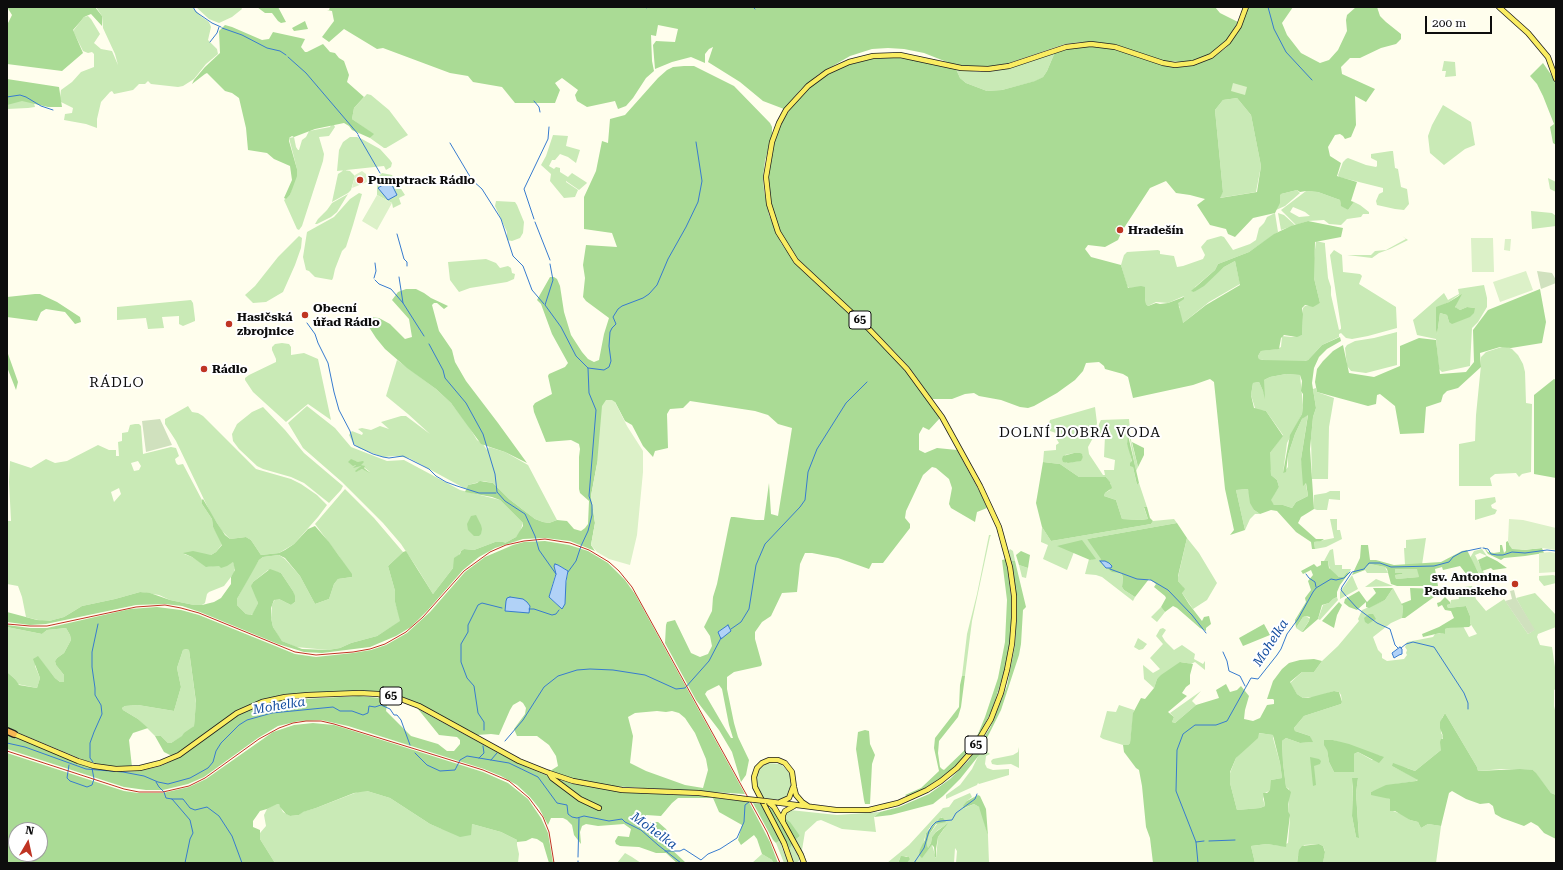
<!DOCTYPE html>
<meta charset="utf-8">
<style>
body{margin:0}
#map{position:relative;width:1563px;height:870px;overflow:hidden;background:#fffeed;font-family:"Roboto Serif",serif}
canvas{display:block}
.frame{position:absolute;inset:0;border:8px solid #0d0d0d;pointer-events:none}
.north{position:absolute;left:8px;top:822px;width:40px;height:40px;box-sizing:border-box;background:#fff;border:1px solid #9e9e9e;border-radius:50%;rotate:9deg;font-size:11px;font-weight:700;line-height:16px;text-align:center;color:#0d0d0d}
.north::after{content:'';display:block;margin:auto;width:14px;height:18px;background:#bf3423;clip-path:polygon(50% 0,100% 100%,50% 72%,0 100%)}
.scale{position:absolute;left:1425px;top:16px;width:67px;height:18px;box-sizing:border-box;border:2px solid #0d0d0d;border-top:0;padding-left:5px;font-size:12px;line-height:14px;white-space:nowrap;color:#0d0d0d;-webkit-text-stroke:3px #fff;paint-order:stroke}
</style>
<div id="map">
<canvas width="1563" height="870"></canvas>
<div class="frame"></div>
<div class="north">N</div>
<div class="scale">200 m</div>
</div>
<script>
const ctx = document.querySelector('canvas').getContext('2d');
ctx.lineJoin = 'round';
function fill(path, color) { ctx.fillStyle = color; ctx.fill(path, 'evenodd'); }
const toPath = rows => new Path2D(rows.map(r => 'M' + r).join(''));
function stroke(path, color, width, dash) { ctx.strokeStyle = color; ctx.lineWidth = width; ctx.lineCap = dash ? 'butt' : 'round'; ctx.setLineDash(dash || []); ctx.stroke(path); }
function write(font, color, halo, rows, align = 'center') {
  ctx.font = font + ' "Roboto Serif",serif'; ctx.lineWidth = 4; ctx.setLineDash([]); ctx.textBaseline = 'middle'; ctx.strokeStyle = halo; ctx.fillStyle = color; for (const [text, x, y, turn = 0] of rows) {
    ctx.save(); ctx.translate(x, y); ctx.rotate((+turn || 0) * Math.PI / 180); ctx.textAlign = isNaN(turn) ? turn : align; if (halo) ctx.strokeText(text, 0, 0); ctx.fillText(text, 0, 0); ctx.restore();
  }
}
const green = toPath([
 [96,7,192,7,202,17,209,22,211,27,208,40,217,49,218,54,206,64,194,79,183,86,178,87,151,84,148,81,145,84,139,84,133,90,114,94,112,91,110,92,101,102,97,119,97,128,86,124,64,120,65,114,72,113,73,108,61,102,60,98,61,90,72,82,81,72,94,67,94,54,92,52,88,53,83,51,73,31,84,17,88,16,91,19,100,34,94,43,101,49,112,51,118,65,115,54,103,28,102,16],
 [196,7,241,7,242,9,232,17,219,23,209,19],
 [1055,52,1047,71,1043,77,1036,81,1002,90,987,91,966,83,960,78,956,69,980,72,995,71,1017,66],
 [1444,61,1455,62,1456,76,1445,77,1446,71,1442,71],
 [7,86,31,92,35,107,28,108,7,109],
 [367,94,371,95,389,110,408,135,386,148,384,148,370,138,373,134,352,119,354,108],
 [1237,98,1251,115,1261,166,1256,192,1219,198,1223,192,1215,110,1223,100],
 [1443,105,1471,122,1475,145,1465,149,1444,165,1430,153,1428,136,1432,125],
 [331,125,334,125,335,127,329,136,319,137,324,154,323,161,302,226,299,230,297,229,284,200,290,195,297,169,289,138,294,137,296,147,298,150,299,150,302,140,306,137,309,131,330,127],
 [553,135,568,136,566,146,580,150,576,163,568,157,560,154,555,160,552,160,549,166,554,169,556,167,560,168,560,172,568,177,572,173,586,182,587,183,579,190,566,181,566,182,578,190,575,197,564,198,550,181,551,174,541,165,546,156],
 [350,137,357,137,362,139,380,149,390,160,392,163,391,167,386,170,384,166,337,171,339,150,343,142],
 [1391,151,1393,151,1395,168,1398,169,1401,187,1407,189,1409,204,1404,210,1395,209,1377,205,1376,201,1379,194,1383,192,1383,188,1339,177,1338,175,1343,162,1346,159,1348,158,1366,165,1376,167,1377,166,1377,161,1371,158,1371,154],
 [344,170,350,171,355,176,351,190,348,193,332,202,338,174],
 [382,173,392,175,405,195,399,198,401,204,393,208,392,203,377,195,377,181,378,177],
 [1548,178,1556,182,1556,192,1550,189],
 [1297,190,1300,193,1285,206,1276,210,1279,203,1280,196,1281,194],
 [1306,191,1318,192,1340,200,1341,205,1348,210,1354,202,1360,205,1369,212,1369,214,1363,214,1361,217,1347,219,1341,225,1329,224,1324,220,1308,221,1296,225,1281,210],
 [1293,207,1305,212,1310,216,1299,217,1290,212],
 [359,193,362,194,353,225,346,247,342,251,335,269,333,278,332,280,315,277,309,271,306,270,303,257,307,232,334,217,350,199],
 [348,194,337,212,331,217,317,224,315,224,318,219,327,210,332,203],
 [496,201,515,202,517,205,524,222,523,233,520,238,512,241,507,240,507,232,495,206],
 [1531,211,1552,213,1556,216,1556,226,1532,229],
 [1275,213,1278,232,1249,252,1218,264,1215,270,1195,287,1194,292,1224,267,1235,261,1240,284,1209,302,1183,323,1182,323,1179,308,1180,307,1178,306,1177,303,1184,296,1168,303,1156,302,1148,306,1146,304,1145,298,1145,287,1129,288,1127,286,1121,265,1124,255,1127,252,1158,250,1160,251,1160,254,1174,256,1177,267,1183,266,1203,259,1205,255,1201,247,1207,240,1221,236,1224,237,1233,250,1250,244,1256,240,1259,228,1264,223,1267,217],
 [1278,213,1284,215,1295,225,1281,230],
 [299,236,302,238,301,248,295,265,283,292,266,302,253,303,245,295,255,286,278,257],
 [1402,236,1408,240,1390,249,1379,253,1372,258,1347,255,1371,255,1375,251,1386,250,1406,239],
 [1316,241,1325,243,1325,245,1328,278,1331,287,1331,295,1339,330,1341,329,1341,327,1330,255,1334,250,1342,255,1343,272,1360,274,1362,276,1359,284,1396,307,1397,328,1368,336,1352,339,1346,338,1341,333,1339,334,1339,337,1322,345,1308,360,1305,361,1268,361,1259,359,1258,356,1261,351,1277,349,1281,347,1282,336,1292,337,1302,335,1303,308,1305,306,1310,306,1320,303,1314,278,1313,267],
 [486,259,496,263,500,268,508,266,511,268,512,273,515,274,514,279,507,282,470,288,459,292,450,280,448,262],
 [1484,285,1487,298,1487,307,1478,322,1472,328,1470,366,1442,372,1439,369,1436,339,1417,335,1413,320,1444,293,1448,300,1459,294,1458,289],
 [1459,295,1455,306,1456,308,1460,310,1467,307,1475,308,1449,322,1447,315,1440,313,1437,335,1436,330,1436,308,1449,302],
 [191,300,193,303,195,319,195,321,183,326,179,324,179,316,162,317,164,328,148,329,146,318,117,320,117,307],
 [1397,332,1397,365,1366,373,1351,371,1347,366,1345,348,1347,345,1355,341,1374,338],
 [282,343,289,344,291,347,291,355,304,353,318,359,331,420,308,404,286,422,253,392,245,380,245,378,249,375,276,362,276,359,272,350,272,347,275,344],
 [1505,346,1512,349,1518,355,1523,364,1525,372,1526,403,1532,404,1531,472,1522,474,1519,477,1516,473,1495,474,1490,478,1492,486,1459,486,1459,444,1475,441,1476,415,1481,365,1481,357,1486,352],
 [397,360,436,389,451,403,468,425,477,440,483,444,487,450,489,447,505,452,528,465,557,520,549,523,543,522,535,519,509,499,493,483,483,481,468,485,467,488,464,488,409,458,395,456,383,457,359,448,353,443,349,435,352,431,362,435,363,433,358,429,362,428,371,430,380,426,389,429,381,422,401,416,406,416,430,434,408,414,386,396],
 [1286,374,1300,375,1303,405,1302,414,1287,443,1283,473,1288,467,1288,455,1295,434,1302,419,1308,414,1301,459,1308,496,1296,502,1292,508,1283,505,1274,505,1272,503,1270,500,1279,487,1277,480,1271,475,1271,470,1263,471,1270,453,1283,435,1266,411,1260,410,1243,418,1255,408,1251,395,1253,383,1259,382,1264,393,1264,380,1270,377],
 [1316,388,1317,392,1334,398,1329,427,1328,479,1312,479,1311,438,1313,417,1316,408,1313,389],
 [188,406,192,412,198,413,203,416,256,469,291,479,301,484,317,495,327,505,318,517,294,544,279,553,261,555,251,540,246,537,230,539,222,531,210,512,176,441,165,424,165,419],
 [307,406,335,428,351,447,387,461,404,460,460,490,500,500,523,523,520,532,516,537,505,543,495,542,474,550,464,549,461,551,453,568,433,594,417,568,401,544,383,523,342,482,303,448,288,423],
 [351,460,361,463,361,465,370,472,362,469,357,471,361,466,353,465,349,462],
 [263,407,285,430,304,453,343,486,341,490,329,503,304,483,291,477,263,469,257,466,239,449,233,441,232,434,237,424,252,412],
 [1095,407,1097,423,1094,436,1088,447,1089,454,1103,475,1105,475,1104,470,1114,470,1115,460,1104,457,1105,436,1104,434,1098,432,1099,424,1101,420,1129,419,1131,440,1138,467,1136,471,1129,435,1127,444,1129,448,1136,481,1137,485,1139,483,1147,507,1144,508,1148,519,1140,520,1122,519,1116,500,1104,496,1105,493,1110,490,1111,484,1106,477,1079,477,1060,464,1043,462,1044,451,1056,450,1056,445,1059,443,1056,438,1056,433,1047,430,1050,420],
 [1074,453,1077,453,1082,455,1083,457,1079,461,1066,463,1065,455],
 [135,424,139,424,141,426,143,454,171,447,176,448,179,456,175,459,176,463,178,465,183,464,202,500,202,504,212,519,213,527,223,543,216,552,211,555,184,554,192,557,208,567,233,562,235,568,234,573,224,586,209,592,207,594,205,603,202,605,194,605,170,600,159,595,140,592,115,599,82,606,64,617,49,621,42,621,26,617,22,597,18,586,7,584,7,521,11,521,9,482,10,461,31,468,46,459,55,463,67,461,98,445,109,450,116,450,116,456,119,456,118,442,122,441,122,433,128,432,130,425],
 [138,461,141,466,139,470,134,471,131,463],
 [119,488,121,494,114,502,111,492],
 [345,489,374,518,403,552,388,566,395,591,395,602,401,621,377,636,351,643,340,648,328,650,296,647,282,641,279,637,273,627,271,618,272,605,275,599,279,599,291,605,295,602,293,591,281,573,268,570,253,582,252,584,258,603,253,614,251,615,246,614,237,605,237,599,253,569,259,560,263,557,279,555,285,559,300,576,315,604,329,599,334,584,338,579,352,577,339,556,315,524],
 [1248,489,1254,510,1260,514,1255,514,1250,519,1245,530,1236,490],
 [1330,491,1340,491,1340,500,1329,499,1327,510,1317,510,1314,509,1314,495,1326,493],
 [1495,497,1496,502,1491,505,1492,508,1497,510,1495,514,1475,520,1475,500],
 [1174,519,1177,523,1087,539,1121,573,1123,577,1122,587,1124,590,1135,597,1133,601,1102,577,1096,575,1085,574,1089,559,1092,560,1085,551,1058,546,1074,552,1067,570,1043,559,1048,545,1041,542,1042,527,1051,541,1151,524,1153,521],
 [1330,519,1337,519,1337,530,1340,530,1342,539,1326,547,1315,549,1314,542,1334,538],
 [989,535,991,535,990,537,972,621,965,676,962,676,967,634,977,594],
 [1187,538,1199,553,1217,583,1207,600,1193,609,1182,593,1183,587,1178,581,1178,577],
 [1426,538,1422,565,1405,565,1404,548,1406,548,1406,540],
 [1010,549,1013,551,1015,561,1012,561,1016,587,1009,551],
 [1333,549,1335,565,1342,565,1342,569,1351,569,1349,573,1347,572,1343,577,1339,577,1330,570,1328,561,1324,561,1330,550],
 [1482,549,1487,556,1480,553,1475,555,1484,573,1480,575,1470,558,1474,551],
 [1370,564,1385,567,1388,573,1367,573,1365,570,1366,567],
 [1019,565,1028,568,1026,578,1022,577],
 [1395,569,1418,569,1419,577,1396,579,1395,575,1403,574,1402,573,1395,573],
 [1352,575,1358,589,1340,599,1340,592],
 [1553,575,1556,576,1556,583,1544,586,1539,580,1539,576],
 [1376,579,1381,581,1393,586,1365,587],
 [1472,586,1476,599,1486,611,1504,599,1528,634,1534,630,1516,598,1535,593,1556,615,1556,627,1538,634,1537,637,1540,645,1552,647,1556,674,1555,683,1556,684,1556,689,1554,690,1554,706,1556,714,1556,795,1551,793,1533,770,1502,769,1478,771,1477,767,1445,713,1442,718,1441,733,1443,736,1441,750,1415,771,1407,768,1392,766,1418,779,1416,781,1396,784,1371,792,1390,799,1390,804,1393,811,1404,815,1410,820,1418,822,1421,828,1428,824,1441,826,1436,863,1323,863,1325,851,1323,846,1319,844,1304,845,1298,856,1297,863,1255,863,1251,846,1267,844,1281,846,1288,843,1290,818,1288,811,1289,789,1286,787,1283,763,1282,741,1286,738,1300,743,1312,742,1310,736,1295,731,1294,728,1304,716,1341,704,1342,702,1341,695,1339,692,1334,691,1316,697,1303,698,1297,694,1290,683,1302,672,1314,672,1322,661,1338,646,1359,621,1358,619,1362,610,1385,600,1393,588,1403,606,1402,618,1391,623,1373,637,1378,650,1382,654,1382,658,1387,661,1404,659,1407,655,1406,653,1407,650,1405,647,1407,642,1433,637,1435,634,1441,633,1445,634,1444,629,1448,628,1463,626,1469,637,1477,634,1470,623,1470,616,1466,606,1448,608,1447,605,1450,604,1451,600,1459,599,1457,588],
 [1333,740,1370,753,1381,756,1372,760,1358,752,1354,754,1352,771,1334,772,1329,762,1327,750],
 [1358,778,1356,793,1359,837,1356,837,1352,816,1353,781],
 [1337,597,1338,600,1320,620,1318,619,1323,605,1329,603,1333,599],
 [1161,607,1165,612,1157,622,1151,617],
 [1306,616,1310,619,1302,632,1296,628,1303,617],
 [7,627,42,634,47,630,66,628,70,635,71,640,64,653,57,658,55,661,56,665,64,675,64,682,60,682,55,678,38,657,35,666,40,678,37,688,17,684,15,679,7,672],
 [1163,628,1166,630,1162,636,1165,641,1174,650,1182,645,1195,654,1194,659,1203,664,1205,661,1205,670,1195,662,1191,664,1181,662,1157,679,1154,688,1144,679,1143,665,1153,673,1160,669,1150,658,1163,644,1156,636,1160,629],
 [1138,638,1147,644,1143,649,1139,650,1134,647],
 [186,649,189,650,196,703,194,726,183,736,171,743,168,743,161,736,155,736,138,719,123,710,122,708,125,706,138,705,174,711,181,687,177,668,183,650],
 [1201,691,1192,701,1196,705,1175,723,1172,722,1174,717,1170,713],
 [1119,705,1134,710,1130,743,1128,745,1123,745,1103,739,1100,737,1107,711,1116,712],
 [1258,733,1274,735,1273,738,1280,763,1282,778,1271,780,1271,790,1265,793,1263,799,1265,806,1260,808,1237,810,1230,783,1230,773,1236,758],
 [1019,747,1019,768,1011,764,997,765,992,764,991,761,993,759,1013,755,1018,752],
 [982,748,990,754,986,756,985,764,987,768,993,770,1009,769,1009,775,979,784,978,783,977,785,946,799,946,795,960,785,972,769],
 [768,763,780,764,784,767,790,774,791,787,788,796,782,800,762,798,757,784,756,777,758,770,763,766],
 [360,791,367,791,390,798,430,824,442,829,472,824,501,832,517,840,517,845,519,854,518,863,275,863,260,839,260,833,266,826,264,815,267,809,275,804,279,804,283,812,290,816,299,815,302,812,316,808],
 [970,793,972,797,967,801,965,808,974,804,979,807,981,810,988,836,989,863,956,863,957,851,955,848,954,863,921,863,921,862,920,863,907,863,910,858,906,856,900,858,898,863,887,863,909,845,943,808,949,807,954,800],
 [942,817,929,835,927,844,928,848,931,843,932,837,936,832,938,830,947,824,945,826,944,829,938,837,936,858,932,845,923,856,920,849,923,845,926,833,931,826],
 [790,810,837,815,880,812,874,817,876,832,842,829,821,820,817,821,805,832,802,850,807,863,805,863,795,840,800,836,785,820,785,815],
 [780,838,782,848,789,863,784,863,776,843,779,841],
 [791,840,794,849,800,858,799,861,795,863,791,859,786,843,790,847],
 [625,853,632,857,641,863,617,863],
 [762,854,772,860,773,863,752,863]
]);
const forest = toPath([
 [7,7,95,7,102,16,102,26,91,14,84,17,80,22,73,30,83,53,62,71,7,64,7,25,12,15],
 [257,7,278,7,286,22,281,23,278,21,272,13,265,13],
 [330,7,1215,7,1220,13,1238,22,1226,41,1210,54,1196,60,1185,62,1164,61,1116,45,1096,42,1081,42,1065,44,1009,63,987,67,972,67,952,64,924,53,904,49,888,48,872,49,850,56,819,74,801,89,784,109,763,101,740,82,708,62,713,47,709,49,705,54,705,63,691,57,672,62,655,69,653,45,656,41,675,42,678,29,658,25,656,36,651,35,652,61,654,71,646,78,633,98,626,106,618,109,615,101,587,107,577,101,575,95,578,90,562,78,555,83,560,90,555,103,515,103,502,87,473,82,468,76,450,73,383,48,377,49,344,29,329,42,322,37,334,21,332,11,327,10,329,10],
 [1248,7,1293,7,1282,23,1287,35,1301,53,1320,63,1329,60,1338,50,1347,31,1346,20,1347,15,1356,7,1377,7,1380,16,1386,22,1401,34,1401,39,1396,44,1381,48,1360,58,1350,58,1341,67,1342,74,1375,89,1366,102,1355,96,1356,125,1351,137,1345,139,1343,136,1340,134,1335,135,1328,147,1330,156,1341,163,1337,176,1357,182,1351,201,1354,202,1348,210,1341,206,1340,200,1318,192,1306,191,1300,192,1297,190,1281,194,1280,196,1280,203,1275,213,1253,218,1235,237,1228,234,1226,229,1210,225,1197,205,1205,199,1190,195,1176,193,1166,181,1150,188,1122,231,1118,240,1105,247,1088,245,1085,249,1091,257,1121,265,1128,288,1141,286,1145,287,1145,298,1146,304,1148,306,1156,303,1160,304,1168,303,1184,297,1184,299,1178,303,1183,323,1206,305,1240,285,1235,261,1224,267,1204,286,1194,292,1191,291,1215,270,1218,264,1249,252,1274,234,1291,226,1308,221,1343,228,1341,237,1315,242,1314,278,1320,303,1313,307,1305,305,1302,308,1303,314,1302,335,1297,337,1284,335,1281,338,1279,349,1261,351,1258,356,1259,359,1263,360,1305,361,1308,360,1322,345,1340,337,1341,341,1327,349,1319,357,1314,368,1312,383,1316,408,1313,417,1310,449,1314,509,1301,517,1298,523,1316,539,1324,539,1321,541,1314,542,1315,549,1312,549,1311,542,1296,532,1277,511,1271,510,1260,514,1254,510,1250,503,1248,489,1236,490,1245,530,1230,535,1234,530,1225,489,1214,382,1210,379,1193,385,1133,398,1128,377,1123,374,1105,369,1104,366,1099,362,1086,363,1083,371,1075,380,1057,393,1034,406,1028,408,1020,407,1001,400,979,396,974,393,965,394,952,399,932,399,909,367,889,346,798,259,780,231,771,204,768,177,772,149,781,124,792,106,809,87,828,74,850,64,866,59,886,57,900,58,923,61,956,69,960,78,966,83,987,91,1002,90,1035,81,1043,77,1047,71,1055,52,1086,46,1115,49,1163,65,1175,67,1189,66,1208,60,1226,48,1238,32],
 [1237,98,1251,115,1261,166,1257,192,1220,198,1223,192,1215,110,1223,100],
 [1286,374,1300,375,1302,381,1301,391,1303,394,1303,405,1302,414,1290,435,1283,473,1286,472,1288,455,1295,434,1302,419,1308,415,1301,459,1303,486,1306,483,1308,496,1296,502,1292,508,1283,505,1274,505,1271,500,1279,487,1277,480,1271,475,1270,453,1283,436,1266,411,1254,408,1251,395,1253,383,1259,382,1263,391,1265,399,1264,380,1270,377],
 [305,21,308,29,294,31,292,28],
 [225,25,232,27,262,40,269,39,273,32,305,39,301,47,305,52,307,52,323,44,330,52,335,53,339,58,344,61,349,75,347,82,364,97,354,108,352,119,374,134,370,138,352,130,349,126,344,123,315,129,294,137,292,136,289,138,289,141,297,169,297,176,290,195,286,199,284,198,292,180,290,166,274,159,267,153,248,150,246,128,239,98,232,93,225,91,207,73,205,74,192,84,194,80,205,67,220,53,219,31],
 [1543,63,1552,76,1556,85,1556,145,1553,143,1550,127,1554,124,1543,96,1537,84,1530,76],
 [684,66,694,66,734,86,770,123,772,127,772,134,765,161,763,177,764,190,769,215,781,243,795,262,804,271,867,329,906,370,940,418,929,430,923,427,919,434,919,450,925,453,937,448,957,450,983,498,987,508,977,512,975,522,951,508,949,504,952,488,949,479,936,468,932,467,923,475,906,511,905,518,910,524,910,528,883,563,872,563,869,569,838,558,812,553,805,553,800,564,797,592,782,593,771,616,762,622,755,632,755,639,762,664,761,666,734,672,727,677,727,689,734,723,738,737,749,760,746,775,741,782,732,752,719,730,696,700,665,643,666,625,667,622,675,620,691,653,700,657,708,654,712,646,710,636,704,627,712,611,713,597,717,584,730,520,731,517,734,517,756,520,764,520,769,483,771,514,778,516,792,428,778,424,768,415,755,411,690,401,683,408,670,409,667,414,668,448,655,451,653,457,643,446,632,425,625,421,615,402,597,464,591,496,595,523,591,545,595,551,570,541,545,538,523,539,495,548,479,557,463,570,428,610,411,627,396,636,370,647,322,653,304,652,278,644,200,612,182,606,165,604,136,605,46,624,30,625,7,622,7,612,37,620,49,621,64,617,82,606,115,599,140,592,150,593,170,600,194,605,202,605,214,602,221,598,231,584,231,577,235,570,233,562,227,566,221,568,219,566,206,567,192,557,183,553,193,551,211,555,216,552,222,545,213,527,212,519,202,504,202,500,203,499,217,523,225,535,230,539,246,537,251,540,261,555,279,553,285,550,294,544,308,529,315,526,329,542,352,574,352,577,338,579,334,584,329,599,315,604,300,576,285,558,279,555,263,557,259,560,237,599,237,605,246,614,252,615,258,603,251,586,253,582,270,569,281,573,293,591,295,596,295,602,291,605,279,599,274,600,271,608,271,618,273,627,282,641,302,649,328,650,340,648,351,643,377,636,400,621,395,602,395,591,388,566,403,552,406,551,433,594,453,568,454,558,460,554,461,551,464,549,474,550,495,542,503,542,505,543,516,537,523,526,523,523,500,500,492,497,465,492,468,485,477,483,480,481,493,483,509,499,535,519,543,522,549,523,557,520,567,521,574,529,581,531,585,528,588,524,589,501,580,493,579,489,579,457,580,449,579,444,571,440,546,442,534,412,533,406,535,403,552,394,548,376,549,374,565,367,568,363,552,334,541,304,537,300,550,277,554,277,557,279,560,286,564,312,571,335,582,352,588,359,594,362,599,360,604,334,609,318,586,301,583,297,585,278,583,265,586,245,617,247,612,233,584,229,584,197,596,171,602,141,608,143,610,119,625,115,658,78,667,70,673,67],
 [719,685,722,689,729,725,733,738,731,738,726,730,705,694,707,691],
 [7,79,59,87,62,107,48,107,22,101,7,105],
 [406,289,416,289,424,293,431,298,448,306,444,309,437,303,434,303,432,305,439,331,452,350,455,362,466,381,498,423,527,463,505,452,481,444,451,403,436,389,407,368,385,349,376,338,367,324,370,317,379,318,390,324,405,339,412,337,409,319,392,300,398,292],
 [1540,289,1546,322,1542,343,1511,348,1500,347,1480,353,1481,367,1458,388,1447,391,1443,395,1441,402,1426,407,1424,433,1400,434,1395,406,1380,394,1377,395,1376,404,1368,406,1317,392,1315,382,1317,369,1323,361,1333,351,1343,345,1349,373,1374,377,1400,366,1400,346,1419,338,1436,340,1440,374,1466,372,1474,362,1473,330,1488,310],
 [35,294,40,294,57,302,80,317,81,322,75,324,65,312,46,309,41,312,37,321,7,317,7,297],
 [1462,294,1455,307,1460,310,1467,307,1475,308,1474,313,1470,317,1452,324,1449,322,1447,315,1440,313,1437,335,1436,330,1436,307,1449,302],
 [7,351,18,382,16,390,7,367],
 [1554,379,1556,380,1556,478,1534,474,1534,395],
 [1128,435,1139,483,1137,485,1133,467,1130,466,1130,463,1132,461,1127,444],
 [1132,442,1144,448,1144,455,1138,467],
 [1074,453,1080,453,1082,454,1083,457,1081,461,1068,463,1063,462,1062,459,1063,456],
 [351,459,358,462,363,461,364,462,361,465,365,466,364,468,370,473,362,469,356,472,355,471,361,466,353,468,356,465,353,466,348,462],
 [1043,462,1060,464,1079,477,1106,477,1110,482,1112,488,1105,493,1104,496,1116,500,1122,519,1140,520,1148,519,1144,507,1147,507,1150,518,1153,521,1151,524,1051,541,1042,527,1036,503],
 [476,515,481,525,482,529,481,534,479,536,474,536,468,530,467,524,471,516],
 [1177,523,1187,538,1178,576,1178,581,1185,589,1182,593,1189,604,1202,621,1204,617,1209,616,1211,624,1206,628,1206,631,1200,628,1177,608,1173,606,1165,612,1161,607,1166,598,1165,596,1154,587,1156,584,1149,579,1135,597,1124,590,1122,587,1123,577,1121,573,1112,572,1100,562,1101,559,1087,539],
 [1082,540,1096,559,1090,560,1057,546],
 [545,541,569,545,588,551,608,563,625,580,635,594,745,794,610,786,574,779,550,771,558,766,556,756,549,745,537,736,517,736,514,729,525,714,526,708,523,703,520,701,513,705,510,710,499,735,491,734,477,735,408,699,385,693,367,691,284,695,261,700,236,711,189,746,172,756,164,752,155,736,161,736,168,743,171,743,182,736,184,733,194,726,196,702,189,650,186,649,183,650,177,668,181,687,174,711,138,705,125,706,122,708,123,710,138,719,148,728,133,733,129,740,132,767,108,766,86,761,7,728,7,672,15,679,19,685,37,688,40,678,33,659,38,656,55,678,60,682,64,682,64,675,56,665,55,661,57,658,64,653,71,640,70,635,66,628,47,630,42,634,7,627,7,625,30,628,47,628,130,609,157,607,181,610,199,615,295,654,316,657,353,653,371,650,386,645,407,633,430,612,465,572,485,557,513,545,524,542],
 [558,565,568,571,562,609,549,597],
 [657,711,666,712,672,711,679,713,685,718,695,733,706,759,708,770,703,788,685,785,646,771,630,763,633,736,628,717,635,713],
 [1508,541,1510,546,1523,550,1542,548,1544,553,1525,556,1504,558,1501,560,1488,554,1483,546,1488,552,1494,553,1500,552,1500,545,1502,545,1504,553,1506,551,1506,542],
 [1361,545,1368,545,1370,560,1376,560,1394,565,1441,562,1462,551,1467,550,1481,578,1471,580,1460,566,1443,570,1442,567,1435,569,1438,586,1397,586,1391,584,1387,569,1385,567,1370,564,1366,567,1365,570,1352,575,1360,558],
 [1417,569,1419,577,1396,579,1395,575,1403,574,1402,573,1395,573,1395,569],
 [1021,551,1030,555,1028,568,1019,565,1016,555],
 [1487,556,1497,561,1507,568,1493,570,1491,568,1482,571,1478,560],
 [1006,559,1011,596,1011,636,1005,669,992,710,976,741,956,766,937,782,908,797,905,795,921,788,939,771,934,748,935,738,959,707,960,685,962,676,965,676,961,707,958,717,939,741,938,753,940,767,942,769,944,770,970,745,978,734,985,717,998,678,1005,642,1007,600,1002,560],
 [1012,561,1015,561,1026,607,1023,610,1021,644,1019,655,1001,710,986,740,980,754,960,779,943,796,933,804,891,815,874,817,880,812,899,807,929,794,950,779,969,760,990,728,1007,686,1015,645,1017,609],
 [1321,561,1328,561,1329,568,1339,577,1343,577,1347,572,1349,573,1340,585,1337,592,1337,597,1333,599,1329,603,1322,605,1318,619,1303,632,1302,632,1309,621,1310,617,1306,616,1303,617,1296,628,1295,620,1306,602,1305,598,1311,590,1308,581,1313,575,1311,570,1303,574,1301,571,1314,564,1317,567,1321,565],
 [1373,588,1393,588,1385,600,1369,608,1366,607,1366,602,1357,610,1349,607,1344,603,1345,599,1359,591,1367,602,1376,593],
 [1410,588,1444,589,1445,589,1405,618,1402,618,1403,606,1401,604,1411,600],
 [1445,597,1450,602,1450,604,1447,605,1448,608,1466,606,1470,616,1470,623,1471,625,1469,627,1448,628,1445,629,1445,634,1440,633,1423,637,1422,634,1439,627,1454,618,1451,611,1445,610,1442,605,1438,607,1437,603,1440,602],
 [1339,602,1342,605,1337,615,1334,628,1322,621],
 [1369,614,1373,614,1376,619,1368,624,1365,622,1364,618],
 [1264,624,1270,635,1243,646,1239,638],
 [1314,659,1322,661,1314,672,1302,672,1290,682,1297,694,1303,698,1308,698,1334,691,1339,692,1342,702,1341,704,1304,716,1294,728,1295,731,1310,736,1313,742,1300,743,1286,738,1282,741,1283,763,1286,787,1291,792,1288,804,1288,811,1290,815,1286,847,1267,844,1251,846,1255,863,1153,863,1150,838,1146,827,1142,786,1139,770,1136,768,1124,752,1123,745,1128,745,1130,743,1133,713,1141,698,1145,699,1154,688,1157,679,1161,675,1180,662,1193,664,1190,675,1190,684,1186,687,1182,693,1187,696,1168,712,1174,717,1172,722,1175,723,1196,705,1219,698,1216,690,1226,684,1230,692,1237,690,1241,686,1249,696,1245,710,1244,719,1253,721,1260,718,1267,705,1274,704,1274,700,1273,699,1267,699,1273,681,1282,669,1289,663,1300,660],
 [1259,733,1273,735,1280,763,1282,778,1271,780,1270,790,1267,793,1263,793,1265,806,1260,808,1237,810,1230,783,1230,772,1236,758,1258,738],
 [359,696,391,699,387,705,386,711,411,736,438,744,447,751,454,751,460,744,460,740,457,737,439,735,418,709,517,763,548,776,573,784,622,792,699,796,749,802,770,842,778,863,773,863,772,860,762,854,757,839,754,835,741,845,738,840,742,825,719,812,713,798,678,798,672,803,661,816,646,815,646,822,658,822,666,829,669,834,669,847,686,863,677,863,666,853,656,853,639,847,620,846,616,844,615,841,618,836,629,837,631,829,624,824,598,826,586,824,582,826,580,832,581,844,574,835,572,825,567,820,563,818,551,818,548,825,539,808,530,797,517,785,501,776,484,769,348,726,321,720,299,721,278,726,258,738,204,777,188,784,163,790,146,790,124,787,7,749,7,733,85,766,116,772,140,771,161,766,180,757,238,715,256,707,285,700],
 [1445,713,1477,767,1478,771,1520,769,1533,770,1536,773,1551,793,1556,795,1556,839,1544,833,1538,826,1531,822,1524,826,1502,818,1495,814,1493,806,1489,803,1480,804,1466,799,1452,791,1449,793,1441,826,1428,824,1421,828,1418,822,1410,820,1395,811,1390,811,1390,799,1371,795,1371,792,1386,785,1416,781,1418,780,1392,766,1393,763,1415,771,1441,750,1440,742,1441,739,1443,739,1443,736,1440,728,1440,722],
 [313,723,334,725,347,729,483,772,508,783,528,799,541,818,548,833,553,863,549,863,543,843,537,839,532,838,526,841,517,842,517,840,501,832,472,824,471,835,460,837,430,824,390,798,367,791,354,793,316,808,303,812,299,815,290,816,286,814,280,807,279,804,277,804,267,809,260,811,253,821,253,827,260,830,260,839,275,863,7,863,7,753,124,791,138,793,163,793,189,787,206,779,273,732,294,725],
 [16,830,40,830,40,854,16,854],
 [865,730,869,731,870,744,875,755,872,764,870,804,865,804,864,800,856,749,858,732],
 [1324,740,1333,740,1349,744,1384,757,1379,763,1358,752,1354,754,1354,772,1334,772,1329,762,1327,750,1324,745],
 [1310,757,1319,759,1321,761,1320,764,1314,766,1316,785,1313,786],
 [1352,778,1358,778,1356,793,1359,838,1356,837,1352,816,1353,786],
 [978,795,980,796,986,809,988,836,979,807,974,804,964,808,963,806,967,801],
 [753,803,762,804,780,838,779,841,776,843,773,840],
 [768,808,773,808,791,840,792,844,790,848,786,843],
 [940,818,943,818,946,822,936,824,929,835,927,844,928,848,931,843,932,837,936,832,948,823,938,837,936,849,936,857,935,857,934,847,932,845,922,858,919,855,920,849,925,840,926,833],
 [786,819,790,822,800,836,795,840,786,823,785,820],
 [1319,844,1323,846,1325,852,1323,863,1297,863,1299,850,1302,846],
 [901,856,909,857,910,859,907,863,898,863]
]);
const cemetery = toPath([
 [1537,271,1552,273,1556,280,1556,283,1541,289],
 [160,419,172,445,146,452,142,421],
 [1514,590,1516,598,1535,630,1528,634,1505,601,1512,599,1510,591]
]);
const pitch = toPath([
 [1233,83,1247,87,1245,95,1231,91],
 [362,171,366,174,367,182,352,188,355,175],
 [377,195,392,203,377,230,362,221],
 [1471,238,1493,238,1494,272,1472,272],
 [1505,239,1511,239,1510,251,1504,250],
 [1526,271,1533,290,1500,302,1493,282],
 [606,400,612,400,615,402,627,426,643,451,643,472,637,535,630,565,609,559,597,552,591,545,595,523,591,496,597,464,602,406],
 [1509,519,1523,520,1556,528,1556,550,1542,548,1523,550,1512,549,1510,546,1508,541],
 [1550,552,1556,553,1556,572,1539,573,1539,553]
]);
const water = toPath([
 [386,183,391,183,397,195,388,200,378,188,386,183],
 [1100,561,1105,561,1109,563,1112,566,1111,568,1106,568,1100,561],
 [555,564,558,565,568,571,566,581,565,604,562,609,549,597,556,574,554,566,555,564],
 [510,597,523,599,527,602,530,606,529,613,505,611,506,601,507,598,510,597],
 [728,625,731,631,721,639,718,632,728,625],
 [1400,647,1402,649,1402,654,1399,655,1394,658,1392,653,1400,647]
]);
const stream = toPath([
 [193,7,196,12,212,23,221,27],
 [645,7,646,8],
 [753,7,755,9],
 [1268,7,1274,29,1286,52,1312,80],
 [222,28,242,35,267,48,280,51,286,55],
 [210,42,217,33,219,27],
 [288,57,306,73,358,134],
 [7,97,20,95,26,97,41,106,53,110],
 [534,101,539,107,540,112],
 [358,135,380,173],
 [450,143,472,180,482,189,501,219,513,256,523,266,532,290,544,304],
 [534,219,524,189,548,139,549,127],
 [535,222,550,260],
 [397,234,404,259,407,262,407,266],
 [550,264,553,280,545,305,561,327,576,356,588,368,589,393,596,410,589,496,592,505,592,515,588,531,581,546,576,561,568,572],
 [399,277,403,303,424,336],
 [374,278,376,271,375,263],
 [375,280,379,284,391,289,403,303],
 [307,323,315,334,318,343,328,363,334,392,339,410,350,431,354,445,373,454,383,457,389,458,403,456,429,469,436,476,446,482,457,486,479,493,496,493],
 [429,344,443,370,445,378,466,403,483,434,495,474,497,492,505,501,525,514,535,536,539,550,556,574],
 [588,368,604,370,609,367,611,361,609,346,610,332,612,328,616,324,613,317,618,309,622,306,643,298,649,294,657,285,668,259,686,227,698,202,702,181,696,142],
 [1483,548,1488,549,1491,554,1497,555,1503,555,1512,552,1525,553,1547,550,1556,551],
 [1110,569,1137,579,1151,580,1168,590,1192,615,1206,633],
 [1306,574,1309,578,1315,582,1316,587],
 [1346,596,1341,590,1342,587,1352,572,1364,569,1369,563,1380,563,1391,567,1434,566,1449,562,1453,557,1462,552,1481,548],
 [1347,597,1357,608,1377,623,1390,629,1395,645,1398,648],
 [529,609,534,609,552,615,556,614,559,610],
 [731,629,741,622,749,609,756,565,765,544,800,507,805,500,808,472,817,449,846,403,867,382],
 [1401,648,1406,644,1413,642,1434,647,1464,693,1468,703,1468,709],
 [1223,652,1227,661,1229,671,1240,676,1245,686],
 [484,730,484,722,478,713,474,686,467,678,461,662,461,644,468,632,468,625,478,605,482,603,502,608],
 [505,741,523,720,544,687,558,676,577,670,590,669,613,670,645,675,676,689,685,688,709,661,721,638],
 [7,743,25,747,86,769,123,772,144,776,158,782,168,784,190,778,208,768,213,762,216,751,221,743,239,725,247,720,272,713,333,707,340,711,352,711,363,715,368,713,369,706,375,707,381,705,390,709,394,715,397,715,401,720,410,745],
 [415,753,427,765,440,771,455,770,460,760,467,756,509,763,538,777,557,803,567,805,568,814,572,817,577,818,584,816,609,821,622,819,625,822,641,830,658,845,681,863],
 [479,758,484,753,483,746],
 [491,760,497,753],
 [93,762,90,758,90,743,94,732,102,714,101,705,95,695,95,688,92,667,92,652,98,624],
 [69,765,67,778,70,781,87,787,92,785,94,779,92,768],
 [156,782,159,787,164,792,166,798,172,799,190,820,193,833,190,839,185,863],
 [172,799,183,799,190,808,195,810,207,807,219,816,232,836,242,863],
 [1209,841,1235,840],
 [1196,842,1204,841],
 [665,851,680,851,684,849,701,860,708,854,720,849,737,838,744,822,745,805,749,802],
 [578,857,579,818],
 [578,863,578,861],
 [914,863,924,848,929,831,932,826,936,822,941,821,952,820,956,813,975,799,977,794],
 [1198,863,1196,842,1176,791,1177,750,1183,734,1195,725,1216,725,1227,721,1251,678,1258,679,1277,655,1281,649,1287,634,1298,619,1313,592,1316,588,1331,579,1336,580,1344,578,1350,572]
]);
const major = toPath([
 [1499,7,1528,33,1548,57,1556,79],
 [14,734,78,761,94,766,116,769,140,768,160,763,179,755,237,713,262,702,285,697,308,695,359,693,378,694,398,698,419,706,519,761,549,773,573,781,622,790,699,793,746,799],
 [549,773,552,778,580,799,599,808],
 [765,801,836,810,869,810,898,803,927,790,941,781,957,768,972,751,991,719,1001,693,1007,670,1012,644,1014,618,1014,596,1010,567,999,527,980,486,942,417,907,369,868,328,796,261,778,232,769,204,766,177,772,142,779,123,786,110,808,86,827,72,849,62,873,56,900,55,961,68,988,69,1009,66,1066,47,1091,44,1115,47,1163,63,1175,65,1193,63,1211,56,1228,42,1239,26,1246,7],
 [780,802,789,798,793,787],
 [769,803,774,807,784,824,801,855,804,863],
 [783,820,783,815,785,811,794,806],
 [791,863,784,843,755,787,754,777,757,768,762,763,769,760,778,760,785,763,792,772,794,787,796,795,802,802,808,806]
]);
const highway = toPath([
 [7,731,14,734]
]);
const rail = toPath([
 [7,624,30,626,47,626,136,607,165,605,181,608,199,613,295,652,316,655,353,652,370,649,385,644,406,632,423,617,464,571,490,552,506,545,524,541,545,539,570,543,589,550,609,562,619,571,632,587,767,832,780,863],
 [7,751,124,789,139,792,163,792,189,786,205,778,259,739,279,728,293,723,306,721,321,721,334,724,483,770,509,781,529,798,543,817,549,832,554,863]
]);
const majorBridge = toPath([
 [746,799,765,801]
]);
const markers = [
 [360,180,4,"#bf3423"],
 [1120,230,4,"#bf3423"],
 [305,315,4,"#bf3423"],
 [229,324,4,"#bf3423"],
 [204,369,4,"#bf3423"],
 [1515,584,4,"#bf3423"]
];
const shields = [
 [860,320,22],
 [391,696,22],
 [976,745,22]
];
const shieldNames = [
 ["65",860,320],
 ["65",391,696],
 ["65",976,745]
];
const poiNames = [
 ["Pumptrack Rádlo",368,180],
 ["Hradešín",1128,230],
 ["Obecní",313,308],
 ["úřad Rádlo",313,322],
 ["Hasičská",237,317],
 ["zbrojnice",237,331],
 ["Rádlo",212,369],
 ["sv. Antonina",1507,577,"right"],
 ["Paduanskeho",1507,591,"right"]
];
const waterNames = [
 ["Mohelka",1271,643,-57],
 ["Mohelka",279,706,-9],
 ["Mohelka",654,831,36]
];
const quarterNames = [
 ["RÁDLO",117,383],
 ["DOLNÍ DOBRÁ VODA",1080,433]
];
fill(green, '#c9eab6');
fill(forest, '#aadb95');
fill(cemetery, '#d0e1be');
fill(pitch, '#dcf1c8');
fill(water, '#b1d2f7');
stroke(water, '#377bcf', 1);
stroke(stream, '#377bcf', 1);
stroke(major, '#1e1e1e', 6);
stroke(highway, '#1e1e1e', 8);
stroke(major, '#faed62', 4.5);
stroke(highway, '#f6b754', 5.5);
stroke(rail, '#bf3423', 1);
stroke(majorBridge, '#1e1e1e', 6, []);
stroke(majorBridge, '#faed62', 4.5);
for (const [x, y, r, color] of markers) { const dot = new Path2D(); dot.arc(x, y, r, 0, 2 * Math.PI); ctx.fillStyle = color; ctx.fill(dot); stroke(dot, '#fff', 1.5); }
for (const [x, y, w] of shields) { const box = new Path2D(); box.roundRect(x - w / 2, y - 9, w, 18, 3); ctx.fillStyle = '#fff'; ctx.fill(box); stroke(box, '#0d0d0d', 1); }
write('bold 11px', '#0d0d0d', null, shieldNames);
write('bold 12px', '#0d0d0d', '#fff', poiNames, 'left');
write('italic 13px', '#154ea0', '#fff', waterNames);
ctx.letterSpacing = '1px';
write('14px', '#0d0d0d', '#fff', quarterNames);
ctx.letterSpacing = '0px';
</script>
